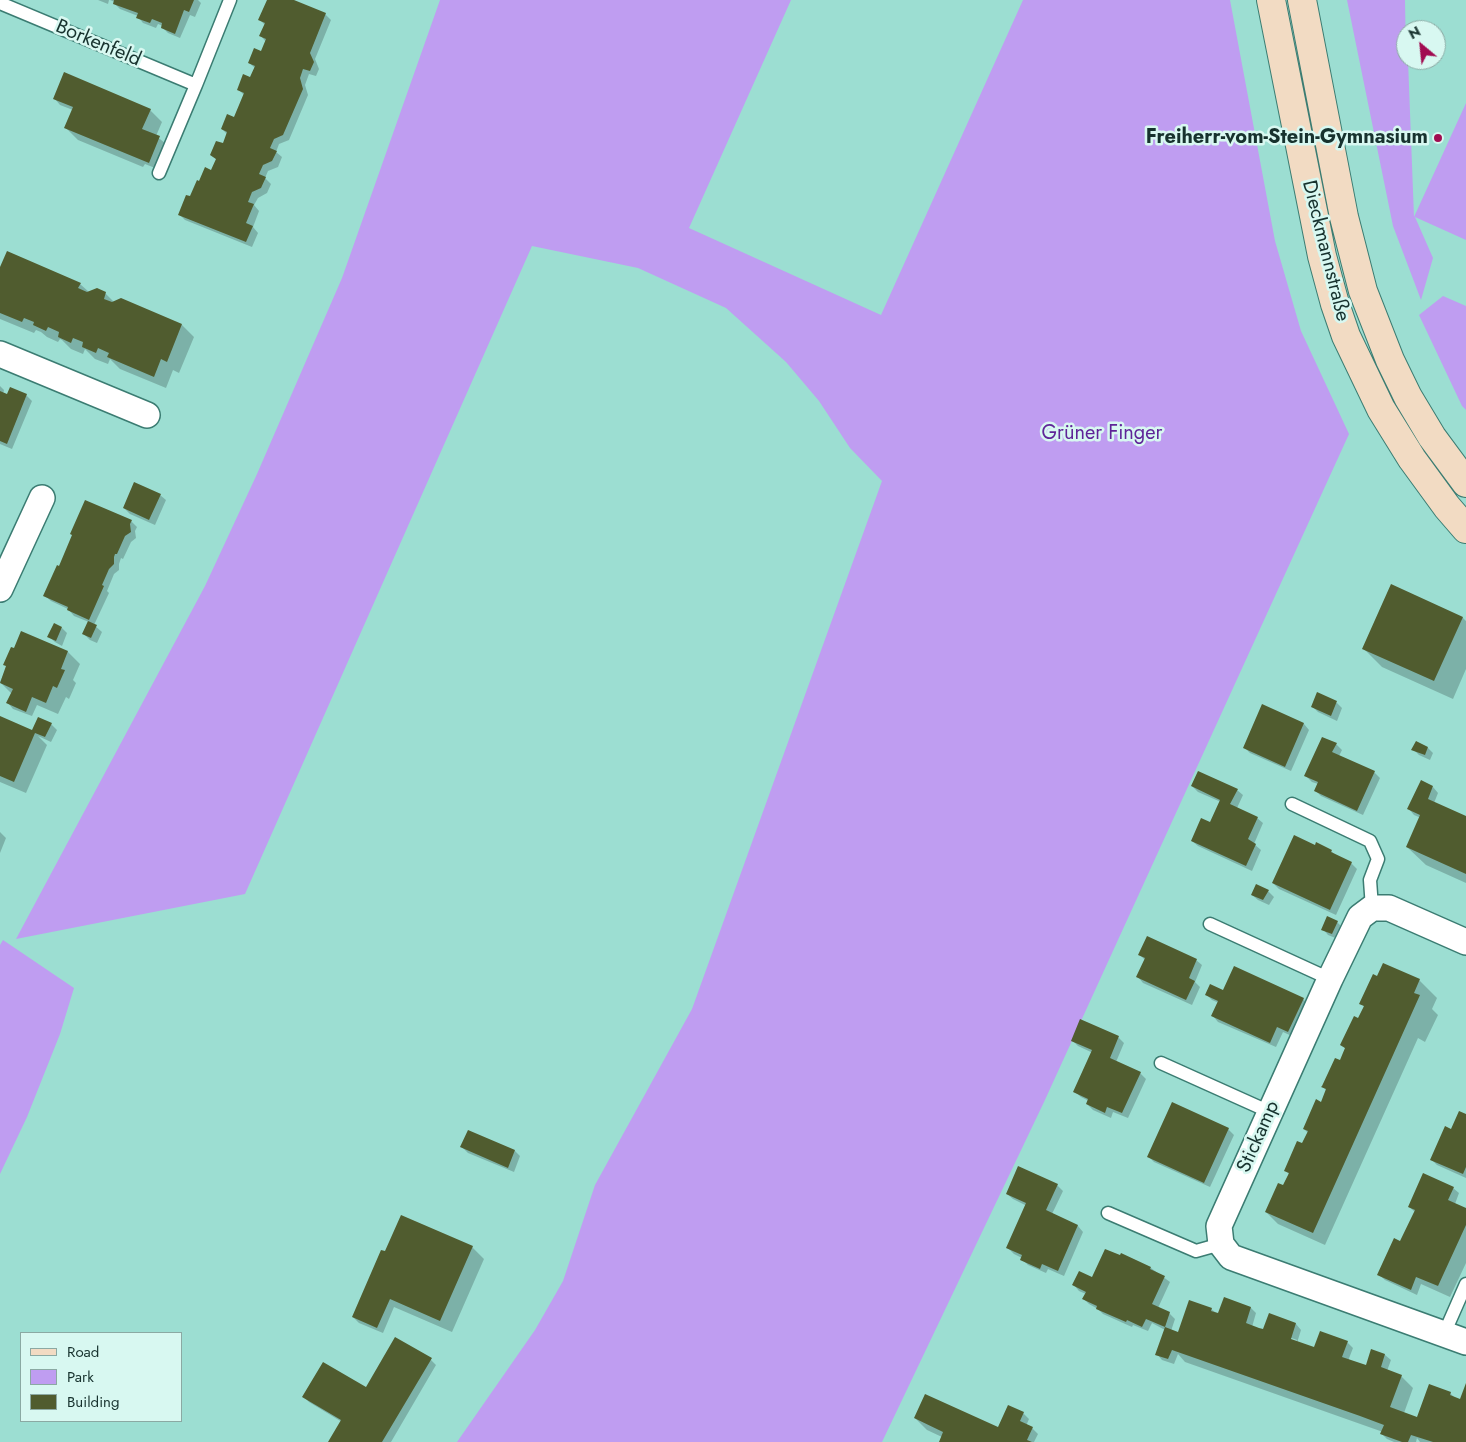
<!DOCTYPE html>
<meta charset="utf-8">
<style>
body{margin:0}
#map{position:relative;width:1466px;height:1442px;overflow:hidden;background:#9cded2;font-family:Jost,sans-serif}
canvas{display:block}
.legend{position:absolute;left:20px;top:1332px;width:162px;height:90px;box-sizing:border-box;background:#d8f8f1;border:1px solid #8ba9a3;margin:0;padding:6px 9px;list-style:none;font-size:15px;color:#17322e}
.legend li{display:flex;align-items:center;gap:10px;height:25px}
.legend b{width:25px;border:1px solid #8ba9a3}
.north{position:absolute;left:1396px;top:20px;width:50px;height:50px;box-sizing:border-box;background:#d8f8f1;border:1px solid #8ba9a3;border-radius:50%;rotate:332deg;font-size:14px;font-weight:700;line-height:20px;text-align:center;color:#17322e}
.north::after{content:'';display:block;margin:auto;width:18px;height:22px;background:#a10c51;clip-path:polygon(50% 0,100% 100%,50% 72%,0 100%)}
</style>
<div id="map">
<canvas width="1466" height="1442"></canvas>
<ul class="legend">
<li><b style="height:6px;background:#f2dbc3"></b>Road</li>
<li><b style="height:14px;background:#bf9df1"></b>Park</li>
<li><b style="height:14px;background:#505c2f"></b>Building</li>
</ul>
<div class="north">N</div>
</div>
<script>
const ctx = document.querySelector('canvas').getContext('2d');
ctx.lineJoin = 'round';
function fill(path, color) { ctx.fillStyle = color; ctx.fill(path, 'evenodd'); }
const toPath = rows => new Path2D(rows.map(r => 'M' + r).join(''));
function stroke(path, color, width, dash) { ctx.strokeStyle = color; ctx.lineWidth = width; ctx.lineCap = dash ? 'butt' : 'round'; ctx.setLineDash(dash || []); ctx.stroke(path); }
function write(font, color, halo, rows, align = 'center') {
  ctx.font = font + ' Jost,sans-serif'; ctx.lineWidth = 5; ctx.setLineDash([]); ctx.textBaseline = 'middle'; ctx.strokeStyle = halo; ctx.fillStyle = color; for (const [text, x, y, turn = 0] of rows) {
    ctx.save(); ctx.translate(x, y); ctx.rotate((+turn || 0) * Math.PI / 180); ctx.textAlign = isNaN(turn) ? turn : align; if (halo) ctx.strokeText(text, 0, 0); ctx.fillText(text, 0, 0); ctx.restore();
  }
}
const green = toPath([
 [440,0,791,0,689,228,881,315,1023,0,1230,0,1275,241,1301,331,1349,434,1044,1102,882,1442,457,1442,535,1330,563,1281,595,1185,692,1009,882,481,850,448,819,401,786,362,726,308,638,268,532,246,245,894,16,939,205,586,257,474,342,278],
 [1347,0,1405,0,1406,60,1408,60,1414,217,1466,103,1466,240,1415,217,1433,258,1421,300,1393,226],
 [1443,296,1466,306,1466,410,1462,406,1419,315],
 [3,940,74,988,60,1034,27,1117,0,1174,0,945]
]);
const shadow = toPath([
 [98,0,109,0,108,4],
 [110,0,198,0,201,3,195,17,190,15,180,38,168,33,162,27,163,26,158,24,156,28,143,23,138,17,138,16,120,9,114,3,115,2],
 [268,0,291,0,325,14,331,20,315,59,319,69,316,76,309,74,305,85,308,95,289,140,279,144,276,152,282,157,278,167,268,171,265,178,271,184,267,193,258,198,254,205,259,211,253,227,258,233,252,247,185,220,179,214,200,182,212,171,217,160,211,155,223,145,228,135,222,129,234,118,244,95,238,89,251,79,255,68,249,63,262,52,266,42,261,36,265,25,260,20],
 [55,99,150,110,162,122,156,136,165,143,155,168,145,164,143,167,78,140,66,128,73,110,60,105],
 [0,269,80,284,89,292,105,293,114,302,182,325,194,337,179,373,173,370,166,388,120,369,110,359,108,364,95,359,85,349,83,354,71,349,62,340,60,339,58,342,47,337,41,332,36,330,34,333,0,319],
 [0,386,4,390,3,394,26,395,32,401,12,449,0,444],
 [160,495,166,500,155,525,130,514,124,508],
 [86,501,131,521,137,527,135,531,136,538,131,542,123,559,121,558,119,564,119,570,114,574,107,591,109,593,94,625,102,632,97,643,90,640,84,634,89,622,74,616,68,609,51,601,45,596,60,568],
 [1392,586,1463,618,1466,621,1466,669,1453,699,1382,667,1364,649],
 [62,628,67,633,62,646,55,642,49,637],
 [22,633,68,652,80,664,73,680,76,683,69,699,66,697,58,714,37,705,32,716,13,709,8,703,12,694,0,682],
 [1318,694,1337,703,1342,708,1337,721,1318,712,1312,706],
 [1263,706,1304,724,1309,730,1291,771,1250,753,1244,747],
 [0,718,33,732,51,724,57,730,51,742,38,736,47,745,26,793,0,782],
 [1336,744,1342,750,1339,756,1374,772,1380,778,1363,815,1321,796,1315,790,1318,784,1312,782,1306,776],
 [1428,748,1433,753,1430,760,1419,755,1413,749],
 [1192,786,1237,790,1243,795,1237,808,1257,818,1263,823,1254,844,1261,850,1252,871,1198,846,1192,841,1210,824,1221,802,1198,792],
 [1433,787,1438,793,1434,803,1466,818,1466,883,1426,865,1407,847,1421,818,1414,815,1409,809],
 [0,832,6,838,0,853],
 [1315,846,1331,851,1337,856,1351,863,1357,869,1336,915,1279,889,1273,883],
 [1268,891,1274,897,1269,905,1258,900,1252,895],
 [1328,918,1337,922,1343,928,1338,939,1328,935,1323,929],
 [1140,955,1196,960,1202,965,1195,982,1200,987,1192,1005,1143,983,1138,977,1145,960],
 [1419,980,1437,998,1432,1009,1438,1015,1425,1042,1418,1038,1325,1245,1278,1224,1266,1212,1284,1187,1289,1174,1285,1170,1303,1145,1308,1133,1304,1129,1322,1103,1327,1091,1323,1087,1340,1062,1346,1049,1342,1045,1359,1020,1365,1008,1361,1003],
 [1224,991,1303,999,1309,1005,1294,1037,1283,1032,1276,1047,1218,1022,1213,1016,1219,1003,1212,1000,1206,994],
 [1081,1021,1119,1038,1124,1043,1116,1062,1140,1073,1146,1079,1128,1118,1113,1112,1111,1118,1093,1110,1087,1104,1089,1101,1081,1097,1075,1092,1093,1053,1078,1046,1072,1040],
 [1466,1116,1466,1178,1437,1165,1431,1159,1452,1130],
 [1228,1129,1234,1135,1210,1187,1154,1162,1148,1156],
 [462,1147,515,1151,520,1156,514,1172,468,1153],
 [1057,1185,1063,1191,1052,1214,1078,1226,1083,1232,1064,1276,1048,1269,1046,1273,1028,1265,1022,1259,1022,1258,1014,1254,1008,1248,1027,1206,1013,1199,1007,1194],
 [1453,1188,1459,1193,1455,1204,1466,1210,1466,1263,1450,1297,1421,1284,1417,1295,1385,1280,1379,1275,1401,1243,1415,1212,1409,1207],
 [472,1247,484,1259,452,1332,394,1307,383,1333,359,1323,353,1317],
 [1106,1250,1120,1257,1121,1255,1151,1268,1170,1282,1158,1308,1169,1313,1175,1319,1171,1331,1179,1335,1190,1302,1211,1309,1219,1315,1225,1299,1251,1308,1256,1313,1252,1327,1268,1333,1264,1329,1269,1314,1296,1324,1301,1330,1297,1343,1319,1351,1316,1347,1321,1333,1347,1342,1353,1348,1348,1361,1366,1367,1372,1351,1385,1355,1391,1360,1387,1371,1401,1376,1413,1388,1404,1413,1418,1419,1429,1386,1450,1393,1455,1398,1465,1402,1462,1398,1466,1386,1466,1442,1420,1442,1417,1438,1416,1442,1394,1442,1387,1439,1382,1434,1383,1432,1185,1362,1178,1354,1174,1364,1162,1360,1157,1354,1165,1330,1152,1323,1148,1331,1133,1325,1132,1327,1103,1314,1098,1309,1089,1304,1084,1299,1086,1294,1079,1291,1074,1285,1080,1273,1093,1279],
 [1269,1330,1297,1340,1296,1342,1269,1333],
 [431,1360,436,1365,391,1442,330,1442,342,1422,309,1402,304,1397,366,1389],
 [1023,1413,1029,1419,1026,1426,1032,1428,1038,1434,1034,1442,940,1442,942,1437,927,1430,915,1418,999,1429]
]);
const building = toPath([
 [114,0,194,0,189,12,184,10,175,34,161,28,162,23,152,19,150,23,136,18,138,13,113,4],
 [267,0,294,0,326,13,310,53,314,62,310,71,303,69,300,78,303,89,283,135,274,139,270,148,277,151,272,161,263,165,259,174,266,177,261,188,252,192,248,202,254,204,246,223,253,226,246,242,178,215,186,195,190,196,197,180,199,181,205,167,211,170,216,159,210,155,216,141,223,143,227,132,221,129,227,114,234,117,244,93,237,90,243,74,250,77,255,66,248,63,254,48,261,51,266,39,259,36,265,23,258,20],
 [64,72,151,109,142,129,160,136,149,163,64,128,73,107,53,99],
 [7,251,81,283,78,288,87,292,97,288,106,292,104,299,112,302,121,298,182,324,167,362,161,359,154,377,107,357,109,353,98,348,96,353,82,347,83,342,73,338,71,343,58,337,59,332,48,327,46,331,33,325,34,322,24,318,22,322,0,313,0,267],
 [10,387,27,394,7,444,0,441,0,391,7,394],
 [134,482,161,494,149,520,123,508],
 [85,500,132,520,130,524,131,532,125,536,117,554,115,554,114,557,114,564,109,569,102,585,104,586,89,620,67,610,68,607,43,596,57,565,59,566,72,535,70,534],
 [1391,584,1463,617,1434,681,1362,649],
 [88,621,97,625,91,638,82,634],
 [54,623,62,627,56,641,47,637],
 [21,631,68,651,61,669,65,670,57,688,53,686,46,703,32,697,26,712,6,703,13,689,0,683,6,666,3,665,11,647,14,648],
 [1317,692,1337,701,1331,716,1311,707],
 [1262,704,1304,723,1285,767,1243,748],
 [0,716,32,730,38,717,52,723,45,737,35,733,14,782,0,776],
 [1322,737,1337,743,1332,752,1375,771,1357,811,1314,791,1318,782,1304,776],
 [1416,741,1428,747,1425,755,1411,750],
 [1198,771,1238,789,1230,804,1258,817,1248,839,1256,844,1246,866,1191,841,1201,818,1210,822,1220,800,1191,786],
 [1421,780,1433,786,1428,799,1466,816,1466,874,1406,847,1420,815,1407,809],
 [1294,835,1315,845,1316,842,1332,850,1331,852,1352,862,1330,910,1272,883],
 [1256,884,1269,890,1263,900,1251,895],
 [1327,916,1338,921,1332,934,1321,930],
 [1147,936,1197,959,1189,978,1195,981,1186,1000,1136,977,1145,958,1138,955],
 [1383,963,1420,979,1414,993,1420,995,1313,1233,1265,1212,1278,1183,1283,1185,1289,1173,1284,1171,1297,1141,1302,1143,1308,1131,1303,1129,1316,1099,1321,1102,1326,1089,1321,1087,1322,1086,1335,1058,1340,1060,1345,1048,1340,1045,1354,1016,1358,1018,1364,1006,1359,1004,1373,974,1377,976],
 [1234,966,1304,998,1288,1032,1277,1027,1270,1043,1211,1016,1218,1001,1205,995,1210,984,1223,990],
 [1080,1019,1119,1036,1110,1058,1141,1072,1122,1113,1107,1107,1105,1113,1086,1104,1088,1099,1073,1092,1092,1050,1071,1041],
 [1172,1102,1229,1128,1204,1183,1147,1157],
 [1459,1111,1466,1114,1466,1167,1463,1174,1430,1160,1445,1126,1451,1129],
 [468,1130,515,1150,508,1168,460,1147],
 [1018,1166,1058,1184,1046,1210,1078,1225,1058,1271,1042,1264,1040,1269,1020,1260,1022,1255,1006,1248,1026,1203,1006,1194],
 [1423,1173,1454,1187,1448,1200,1466,1208,1466,1225,1438,1286,1416,1277,1411,1290,1377,1275,1394,1238,1400,1241,1415,1210,1408,1207],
 [401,1215,473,1246,440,1321,390,1299,377,1328,352,1317,381,1250,385,1251],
 [1105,1249,1120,1255,1121,1253,1151,1267,1150,1269,1165,1276,1152,1304,1170,1312,1165,1327,1178,1332,1189,1300,1212,1308,1211,1311,1218,1313,1224,1297,1251,1307,1246,1323,1259,1328,1263,1329,1269,1313,1296,1323,1291,1339,1314,1347,1320,1331,1348,1341,1342,1357,1366,1365,1371,1349,1385,1354,1381,1367,1402,1375,1390,1407,1417,1417,1429,1384,1451,1392,1450,1395,1460,1399,1466,1383,1466,1442,1433,1442,1411,1435,1408,1442,1402,1442,1380,1434,1384,1425,1360,1416,1172,1350,1168,1359,1155,1355,1165,1327,1146,1319,1142,1327,1127,1320,1126,1322,1096,1309,1097,1306,1082,1299,1086,1292,1072,1285,1079,1271,1092,1277],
 [395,1337,432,1358,382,1442,328,1442,341,1420,302,1397,323,1362,366,1387],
 [925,1394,998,1427,1008,1405,1024,1412,1020,1421,1033,1427,1027,1440,1032,1442,939,1442,943,1432,914,1418]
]);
const lane = toPath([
 [0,3,196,85,159,173],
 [196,85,230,0],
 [1292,804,1370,841,1378,859,1370,880,1372,908],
 [1210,924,1330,979],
 [1161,1063,1270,1112],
 [1108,1213,1196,1251,1221,1244],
 [1444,1334,1466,1284]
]);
const street = toPath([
 [0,354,147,415],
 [0,589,42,498],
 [1466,942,1389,908,1372,908,1360,917,1330,979,1219,1226,1221,1244,1231,1257,1466,1342]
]);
const secondary = toPath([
 [1271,0,1322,256,1335,304,1346,336,1381,409,1412,459,1447,507,1466,529],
 [1302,0,1344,217,1363,291,1390,360,1408,397,1432,437,1466,483]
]);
const markers = [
 [1438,138,5,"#a10c51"]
];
const streetNames = [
 ["Borkenfeld",98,44,23],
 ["Dieckmannstraße",1325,251,76],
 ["Stickamp",1259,1137,-66]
];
const poiNames = [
 ["Freiherr-vom-Stein-Gymnasium",1428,138]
];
const parkNames = [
 ["Grüner Finger",1102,434]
];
fill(green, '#bf9df1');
fill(shadow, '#0003');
fill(building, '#505c2f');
stroke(lane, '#3b7c72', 15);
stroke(street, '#3b7c72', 28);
stroke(secondary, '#3b7c72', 30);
stroke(lane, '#fff', 12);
stroke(street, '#fff', 25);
stroke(secondary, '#f2dbc3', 28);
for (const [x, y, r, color] of markers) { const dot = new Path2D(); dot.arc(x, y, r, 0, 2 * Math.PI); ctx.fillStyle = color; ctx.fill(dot); stroke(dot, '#d8f8f1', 2); }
write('20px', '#17322e', '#d8f8f1', streetNames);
write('bold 20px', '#17322e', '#d8f8f1', poiNames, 'right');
write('20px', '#5f2598', '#d8f8f1', parkNames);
</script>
